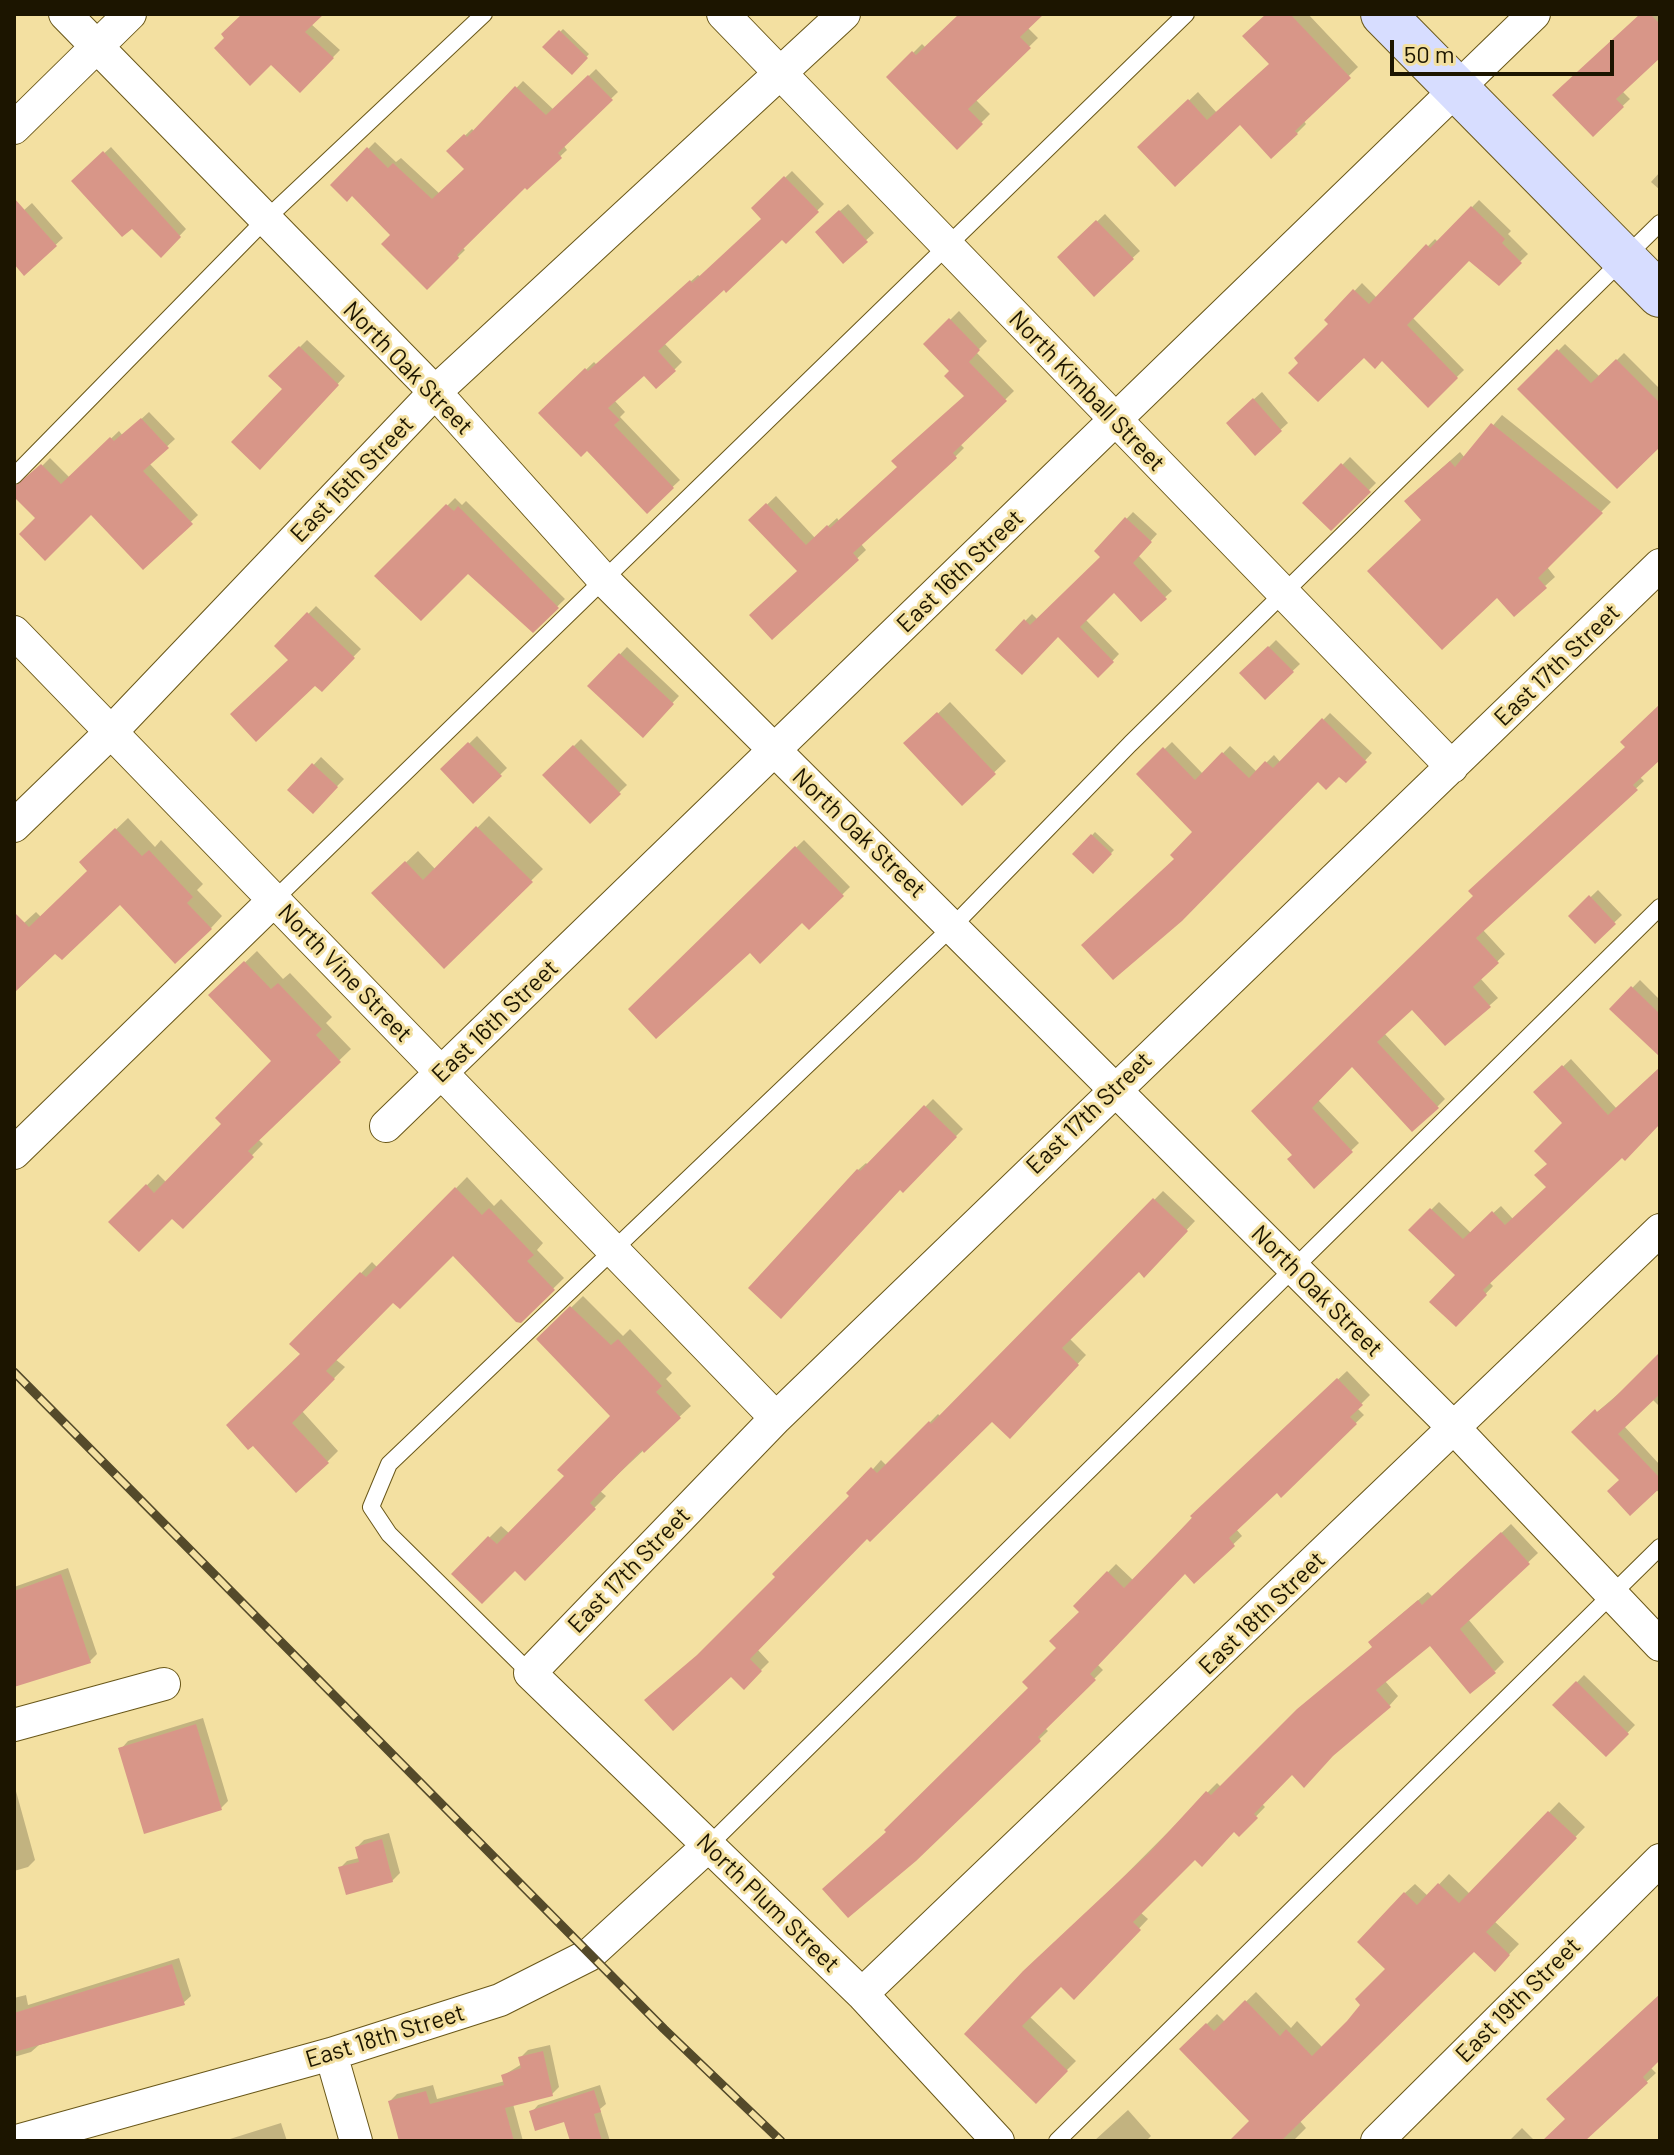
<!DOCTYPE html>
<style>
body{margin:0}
#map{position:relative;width:1674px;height:2155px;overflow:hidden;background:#f3e0a1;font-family:Barlow,sans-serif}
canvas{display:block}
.frame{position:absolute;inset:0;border:16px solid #1c1500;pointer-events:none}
.scale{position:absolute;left:1390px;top:40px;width:224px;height:36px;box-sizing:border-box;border:4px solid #1c1500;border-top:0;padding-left:10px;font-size:24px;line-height:28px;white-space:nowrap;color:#1c1500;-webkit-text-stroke:6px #f3e0a1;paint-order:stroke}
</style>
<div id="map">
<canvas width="1674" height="2155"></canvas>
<div class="frame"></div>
<div class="scale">50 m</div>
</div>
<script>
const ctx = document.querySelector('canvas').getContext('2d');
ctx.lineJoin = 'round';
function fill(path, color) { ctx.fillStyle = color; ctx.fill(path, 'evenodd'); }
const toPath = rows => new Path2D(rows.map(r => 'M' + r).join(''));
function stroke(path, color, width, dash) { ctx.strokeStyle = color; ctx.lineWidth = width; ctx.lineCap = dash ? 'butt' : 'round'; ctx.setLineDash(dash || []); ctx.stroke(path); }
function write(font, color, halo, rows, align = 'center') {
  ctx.font = font + ' Barlow,sans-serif'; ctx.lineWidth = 6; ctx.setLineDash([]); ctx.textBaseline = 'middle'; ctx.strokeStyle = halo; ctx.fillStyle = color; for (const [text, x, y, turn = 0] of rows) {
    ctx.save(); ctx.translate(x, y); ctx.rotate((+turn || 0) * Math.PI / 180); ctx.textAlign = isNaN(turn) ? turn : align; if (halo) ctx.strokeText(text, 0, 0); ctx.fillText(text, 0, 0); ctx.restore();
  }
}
const shadow = toPath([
 [244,14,321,14,311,24,340,50,300,91],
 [962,14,1041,14,1027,27,1038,38,975,99,990,114,957,147,889,77,922,44,926,48],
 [1268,14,1308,14,1358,67,1303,120,1306,124,1297,133,1240,122,1140,147,1198,92,1217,113,1271,63],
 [1642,14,1660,14,1660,55,1622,91,1630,99,1593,134],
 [563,29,589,54,572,72,545,47],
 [596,69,618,92,563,145,567,150,527,187,525,185,462,247,465,250,427,287,393,235,352,194,333,185,375,142,396,162,401,158,440,194,466,169,449,151,472,129,475,132,523,81,554,110],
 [111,147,186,229,161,255,132,226,74,181],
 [792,171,824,204,786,241,782,237,724,287,664,343,682,362,675,369,656,386,644,373,614,400,625,412,620,417,680,480,647,511,587,448,541,413,594,362,597,365,698,275,701,277,764,218,754,208],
 [1660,172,1660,190,1651,182],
 [1479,200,1511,231,1508,234,1528,254,1498,283,1469,258,1412,317,1464,370,1428,405,1382,358,1327,320,1362,283,1377,298,1435,239,1438,242],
 [32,203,63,238,25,273,14,261,14,219],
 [848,204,874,233,843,261,825,224],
 [1105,214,1140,251,1094,294,1060,257],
 [959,311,987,341,976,352,1014,391,960,444,964,448,956,456,861,544,866,550,773,638,799,571,751,520,776,496,815,538,837,518,839,521,899,467,966,395,952,371,926,344],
 [307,340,345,376,260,467,284,389,271,376],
 [1565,344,1600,377,1624,353,1660,389,1660,444,1520,389],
 [1262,392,1288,423,1255,453,1235,416],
 [149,412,175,439,149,463,198,515,143,568,91,512,38,518,14,494,14,486,31,477,50,458,70,478,119,431,123,436],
 [1502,415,1611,502,1547,567,1555,577,1545,586,1423,520,1416,491,1460,452,1465,458],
 [1350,457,1376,483,1331,528,1305,503],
 [455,498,462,505,466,501,565,599,533,630,468,571,377,576],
 [1133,512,1157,534,1138,555,1172,591,1141,619,1114,590,1085,619,1119,654,1098,676,1058,634,998,649,1032,614,1038,620,1103,557,1096,551],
 [316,606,361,649,322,689,277,646],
 [1276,640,1300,664,1265,697,1242,674],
 [627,647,679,696,642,735,590,686],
 [950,702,1006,761,962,803,906,744],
 [1660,706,1660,756,1639,776,1644,781,1483,930,1505,954,1480,978,1498,998,1445,1044,1412,1007,1384,1033,1445,1099,1437,1107,1352,1065,1318,1100,1359,1143,1314,1186,1294,1155,1253,1111,1627,747],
 [1330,713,1372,753,1346,781,1339,774,1318,780,1176,859,1195,832,1139,774,1172,742,1203,774,1230,746,1257,772,1274,755,1281,763],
 [477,736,507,768,473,801,443,769],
 [581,739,627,785,590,821,545,775],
 [321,757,344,779,313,811,290,790],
 [489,816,543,869,444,966,374,893,418,851,436,870],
 [128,818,155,847,161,840,203,884,197,890,222,916,211,928,120,902,55,951,14,990,14,932,36,912,41,917,90,870,82,862],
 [1095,832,1114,850,1093,872,1075,854],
 [804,840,850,887,809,927,803,920,750,950,631,1009],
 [1598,890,1622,915,1595,941,1571,916],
 [257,951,283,979,290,973,332,1017,326,1023,351,1049,258,1139,263,1144,183,1226,173,1216,111,1222,158,1174,167,1183,224,1124,273,1061,211,995],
 [1640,980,1660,1000,1660,1010,1638,1033,1612,1009],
 [1571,1059,1617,1109,1660,1069,1660,1119,1489,1282,1493,1286,1456,1325,1457,1275,1411,1230,1439,1202,1471,1233,1501,1206,1513,1219,1548,1187,1549,1164,1565,1123,1536,1092],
 [933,1099,963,1129,903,1190,900,1187,781,1316,858,1170,866,1163,868,1165],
 [467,1177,494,1206,501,1199,543,1243,537,1250,564,1278,520,1321,453,1253,393,1300,335,1359,345,1367,302,1411,338,1451,327,1462,253,1443,302,1353,292,1344,372,1262,378,1268],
 [1163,1191,1195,1221,1144,1275,1139,1270,1069,1338,1086,1355,1010,1436,993,1420,867,1536,757,1649,769,1662,744,1687,708,1647,778,1577,881,1460,887,1466,938,1414,941,1417],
 [583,1296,623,1336,630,1329,672,1373,666,1379,691,1406,600,1491,606,1496,525,1578,515,1568,453,1574,501,1526,510,1534,567,1476,613,1416,539,1339],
 [1660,1358,1660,1407,1652,1399,1624,1426,1660,1465,1660,1492,1622,1480,1574,1432],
 [1347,1371,1370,1395,1357,1408,1364,1415,1281,1495,1277,1490,1236,1529,1242,1536,1194,1581,1185,1571,1097,1664,1103,1670,1045,1728,1048,1731,914,1859,889,1831,1031,1688,1082,1612,1075,1606,1116,1564,1134,1581,1201,1508],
 [1511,1524,1538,1553,1468,1619,1504,1662,1495,1671,1430,1644,1385,1681,1398,1696,1389,1706,1336,1751,1292,1772,1261,1803,1265,1807,1239,1834,1234,1830,1195,1857,1140,1912,1148,1919,1074,1997,1061,1984,1029,2016,1076,2061,1036,2101,967,2034,1217,1783,1221,1787,1374,1646,1379,1633,1428,1592,1433,1597],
 [68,1568,97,1654,90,1661,14,1673,14,1587],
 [1584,1675,1635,1725,1606,1755,1555,1705],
 [203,1718,228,1801,221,1808,121,1749,128,1741],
 [14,1784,35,1860,28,1867,14,1871],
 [1559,1802,1585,1827,1494,1921,1519,1944,1495,1969,1474,1949,1299,2120,1306,2128,1293,2141,1230,2141,1252,2121,1182,2049,1217,2014,1225,2022,1256,1992,1291,2028,1297,2021,1323,2048,1349,2023,1388,1969,1359,1942,1405,1893,1415,1884,1428,1896,1449,1874,1470,1894],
 [389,1833,400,1873,392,1881,340,1868,347,1861,359,1858,357,1847,364,1840],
 [179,1958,191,1996,183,2003,39,2045,31,2052,14,2057,14,1998,26,1995,28,2005],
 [1660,1995,1660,2057,1650,2067,1656,2073,1582,2141,1545,2141,1567,2119],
 [550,2045,559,2087,552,2094,513,2104,523,2141,401,2141,390,2101,397,2094,433,2085,437,2099,505,2081,504,2075,522,2064,520,2058,528,2050],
 [600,2085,606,2104,600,2109,610,2141,572,2141,565,2120,532,2112,538,2105],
 [1128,2110,1151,2136,1146,2141,1094,2141],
 [281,2123,287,2141,228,2141,230,2139],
 [1522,2128,1535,2141,1509,2141]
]);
const building = toPath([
 [242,14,324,14,305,32,334,58,300,93,271,65,250,86,214,48,224,38,221,34],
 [959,14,1044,14,1020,37,1031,48,968,109,983,124,957,150,886,77,912,51,916,55],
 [1266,14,1290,14,1351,78,1295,131,1298,134,1271,159,1240,125,1175,187,1137,147,1188,99,1207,120,1269,64,1242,36],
 [1640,14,1650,14,1660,24,1660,58,1616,99,1624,107,1593,137,1552,95],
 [559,30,588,58,572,75,542,47],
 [588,75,613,100,558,153,562,158,527,190,525,188,457,255,459,258,427,290,381,244,390,235,352,196,347,202,330,185,367,147,388,168,393,163,432,199,464,169,446,151,464,134,467,137,515,86,546,115],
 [103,151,181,237,161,258,132,229,122,237,71,181],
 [784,176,819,212,786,244,782,240,726,293,724,290,658,351,676,371,656,389,644,376,608,408,620,420,614,425,674,488,647,514,587,451,581,457,538,413,585,368,588,371,690,280,692,283,761,219,751,208],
 [14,198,57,246,24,276,14,264],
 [1471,206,1505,239,1502,243,1522,263,1499,286,1469,261,1407,325,1458,378,1428,408,1382,361,1375,369,1364,358,1318,402,1288,373,1298,363,1294,358,1328,324,1324,320,1353,289,1369,304,1426,244,1430,248],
 [839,210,868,242,843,264,815,232],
 [1096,220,1134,259,1094,297,1057,257],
 [949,318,980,350,969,362,1007,401,953,453,957,458,853,553,859,560,772,640,749,615,797,571,748,520,766,503,806,545,827,525,830,528,897,467,891,461,964,396,944,376,949,371,923,344],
 [299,346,339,385,260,470,231,442,282,389,268,376],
 [1557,349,1591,383,1616,359,1660,403,1660,447,1617,489,1517,389],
 [1253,398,1282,431,1255,456,1226,423],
 [141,418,169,448,143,471,193,524,143,570,91,515,45,561,19,534,35,518,14,497,14,487,41,464,61,484,110,437,114,441],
 [1491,423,1603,513,1538,578,1547,588,1514,617,1497,598,1442,650,1367,571,1421,520,1404,501,1450,461,1455,467],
 [1341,463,1371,492,1331,531,1302,503],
 [446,504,454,511,458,506,559,608,533,633,468,574,421,621,374,576],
 [1125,517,1152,542,1133,563,1167,599,1141,622,1114,593,1080,627,1114,662,1098,678,1058,637,1022,675,995,650,1024,619,1030,625,1100,557,1094,551],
 [307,612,355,658,322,692,315,686,256,742,230,714,288,660,274,646],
 [1268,646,1294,672,1265,700,1239,673],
 [619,653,674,704,643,738,587,686],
 [1660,704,1660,760,1633,785,1638,790,1476,938,1499,963,1473,987,1491,1007,1445,1046,1412,1010,1377,1042,1439,1108,1412,1132,1352,1067,1312,1108,1353,1152,1314,1189,1287,1159,1292,1155,1251,1111,1473,896,1468,891,1625,747,1620,742],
 [937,712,996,774,962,806,903,743],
 [1322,718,1367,762,1346,783,1339,777,1326,790,1318,782,1182,921,1113,980,1081,945,1174,859,1170,855,1192,832,1136,774,1163,747,1195,780,1222,752,1249,778,1265,761,1273,768],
 [468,742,502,776,473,804,440,769],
 [573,745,621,794,590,824,542,775],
 [312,763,338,787,313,814,287,790],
 [476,826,533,882,444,969,371,893,405,861,423,880],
 [115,828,142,856,149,850,193,897,187,903,212,929,175,964,120,905,62,960,55,954,14,993,14,912,29,927,87,871,79,862],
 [1091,834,1112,854,1093,874,1072,854],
 [795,846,844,896,809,930,802,923,760,964,750,953,656,1039,628,1009],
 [1589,895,1616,924,1595,944,1568,916],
 [244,961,271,989,278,983,322,1029,316,1035,341,1062,248,1151,254,1157,183,1229,172,1219,139,1252,108,1222,146,1184,154,1193,221,1124,215,1118,271,1061,208,995],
 [1631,986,1660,1014,1660,1057,1609,1009],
 [1562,1065,1608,1115,1660,1067,1660,1124,1625,1161,1622,1158,1483,1290,1487,1295,1456,1327,1429,1302,1455,1275,1408,1230,1430,1208,1463,1239,1492,1211,1505,1225,1546,1187,1534,1175,1547,1164,1534,1151,1562,1123,1533,1092],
 [924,1105,957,1137,903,1193,900,1190,781,1319,748,1288,857,1169,860,1171],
 [455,1187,482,1215,489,1208,534,1255,527,1261,555,1290,521,1323,516,1322,453,1256,400,1309,393,1303,326,1371,335,1379,292,1423,329,1463,296,1493,253,1446,248,1450,226,1425,300,1354,289,1344,360,1272,366,1277],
 [1153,1198,1188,1231,1144,1278,1139,1272,1062,1348,1079,1365,1010,1439,992,1422,870,1542,867,1539,750,1659,762,1671,744,1690,731,1677,673,1731,644,1700,697,1655,775,1577,772,1574,849,1496,846,1493,871,1467,877,1473,929,1421,931,1424],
 [570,1306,611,1345,618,1339,662,1386,656,1392,681,1418,644,1453,642,1450,590,1503,596,1509,525,1581,515,1571,482,1604,451,1574,488,1536,497,1544,564,1476,557,1470,610,1416,536,1339],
 [1660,1352,1660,1394,1618,1434,1660,1478,1660,1488,1630,1516,1607,1491,1619,1480,1571,1432,1595,1409,1597,1412,1611,1401],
 [1337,1378,1363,1405,1350,1417,1357,1424,1281,1498,1277,1493,1229,1538,1235,1546,1194,1584,1185,1574,1090,1674,1096,1680,1038,1737,1041,1741,916,1861,848,1918,822,1889,886,1832,884,1830,1028,1688,1022,1682,1056,1648,1049,1641,1079,1612,1073,1606,1107,1571,1124,1588,1192,1518,1190,1516],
 [1501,1532,1530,1564,1460,1629,1496,1673,1470,1694,1430,1646,1376,1690,1391,1707,1333,1756,1304,1788,1292,1775,1254,1814,1258,1818,1239,1837,1234,1832,1202,1867,1195,1860,1133,1922,1141,1930,1074,2000,1061,1987,1022,2026,1068,2071,1036,2104,964,2034,1023,1971,1149,1853,1206,1791,1211,1795,1297,1709,1372,1647,1368,1642,1418,1600,1422,1605],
 [61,1574,91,1663,14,1687,14,1591],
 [1576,1681,1629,1734,1606,1757,1552,1705],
 [196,1724,222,1810,144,1834,118,1748],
 [1548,1811,1577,1838,1486,1932,1510,1955,1495,1972,1474,1952,1281,2141,1229,2141,1249,2121,1179,2049,1206,2023,1214,2031,1245,2000,1280,2036,1286,2029,1312,2056,1347,2021,1360,2005,1355,1999,1385,1969,1357,1942,1404,1892,1417,1905,1438,1883,1459,1903],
 [382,1839,393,1882,346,1895,338,1867,359,1862,355,1847],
 [172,1964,185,2005,14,2052,14,2013],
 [1660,1994,1660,2060,1643,2077,1648,2083,1585,2141,1542,2141,1565,2119,1546,2099],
 [543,2051,553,2096,505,2108,514,2141,399,2141,388,2101,426,2091,430,2104,504,2085,501,2075,521,2068,518,2057],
 [594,2090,601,2112,594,2114,602,2141,570,2141,564,2122,535,2131,529,2111]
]);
const lane = toPath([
 [14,476,265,220,484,14],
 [274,900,1186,14],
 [530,1673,389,1534,371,1507,389,1464,953,926,1130,744,1660,223],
 [708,1846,1660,907],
 [1057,2141,1660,1547]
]);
const street = toPath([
 [65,14,435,392,603,579,1455,1429,1660,1645],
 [723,14,1452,767],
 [14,128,130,14],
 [14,632,776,1418],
 [14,826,111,732,435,392,844,14],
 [386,1126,1534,14],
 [14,1153,274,900],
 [14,1725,164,1684],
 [862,1994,1660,1230],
 [331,2054,356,2141],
 [17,2141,331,2054,500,2000,589,1955,708,1846],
 [998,2141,862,1994,530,1673,776,1418,1660,565],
 [1377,2141,1660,1860]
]);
const secondary = toPath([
 [1383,14,1660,295]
]);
const rail = toPath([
 [14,1372,664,2029,781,2141]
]);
const streetNames = [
 ["North Oak Street",408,368,46],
 ["North Kimball Street",1087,391,46],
 ["East 15th Street",352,479,-46],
 ["East 16th Street",960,571,-44],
 ["East 17th Street",1557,665,-44],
 ["North Oak Street",859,833,44],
 ["North Vine Street",345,973,46],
 ["East 16th Street",495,1021,-44],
 ["East 17th Street",1089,1113,-44],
 ["North Oak Street",1317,1291,45],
 ["East 17th Street",629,1570,-46],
 ["East 18th Street",1262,1613,-44],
 ["North Plum Street",768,1903,44],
 ["East 19th Street",1518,2000,-45],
 ["East 18th Street",385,2036,-17]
];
fill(shadow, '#0003');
fill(building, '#d89688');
stroke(lane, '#695719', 18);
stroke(street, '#695719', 34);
stroke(secondary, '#695719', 46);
stroke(lane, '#fff', 16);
stroke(street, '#fff', 32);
stroke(secondary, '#d7ddff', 44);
stroke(rail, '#544a2a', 9);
stroke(rail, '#f3e0a1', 6, [18]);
write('24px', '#1c1500', '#f3e0a1', streetNames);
</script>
